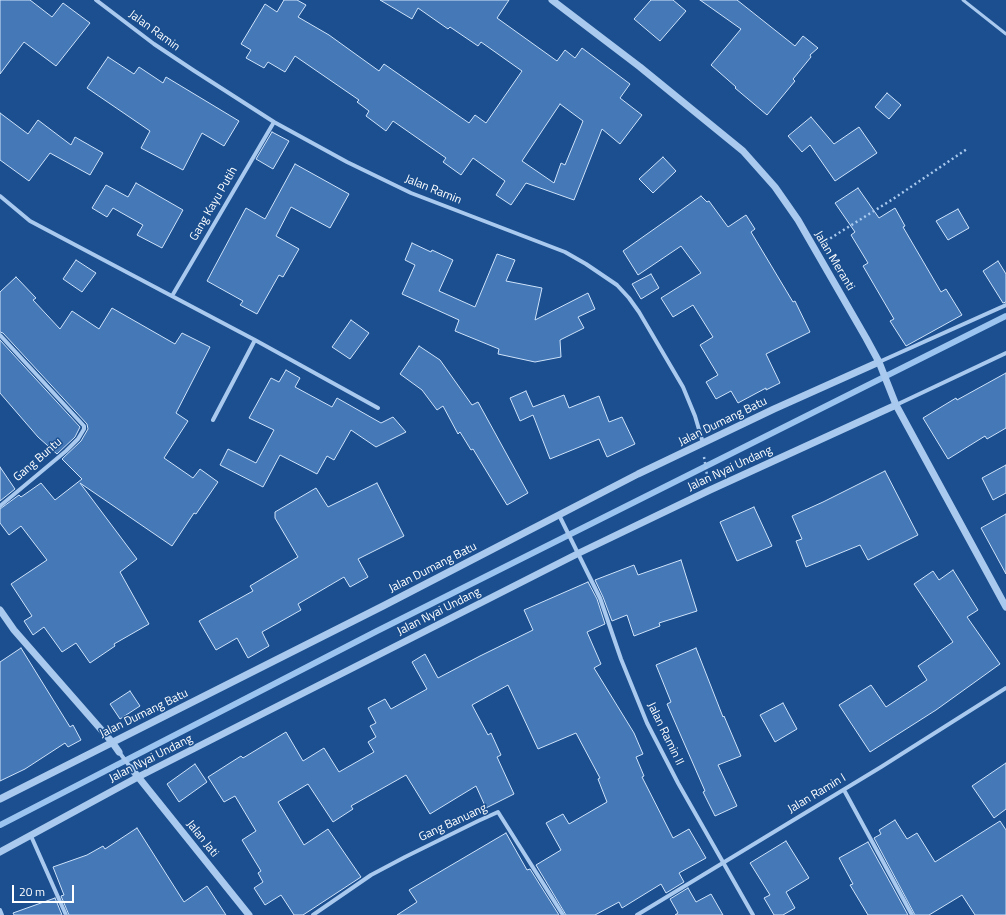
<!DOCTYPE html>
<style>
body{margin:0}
#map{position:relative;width:1006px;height:915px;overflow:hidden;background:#1b4f8f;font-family:"Titillium Web",sans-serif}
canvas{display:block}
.scale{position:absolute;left:12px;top:885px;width:62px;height:18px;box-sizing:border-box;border:2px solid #fff;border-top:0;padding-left:5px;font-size:12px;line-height:14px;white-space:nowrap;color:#fff;-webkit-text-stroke:3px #1b4f8f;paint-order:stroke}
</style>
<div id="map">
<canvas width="1006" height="915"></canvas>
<div class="scale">20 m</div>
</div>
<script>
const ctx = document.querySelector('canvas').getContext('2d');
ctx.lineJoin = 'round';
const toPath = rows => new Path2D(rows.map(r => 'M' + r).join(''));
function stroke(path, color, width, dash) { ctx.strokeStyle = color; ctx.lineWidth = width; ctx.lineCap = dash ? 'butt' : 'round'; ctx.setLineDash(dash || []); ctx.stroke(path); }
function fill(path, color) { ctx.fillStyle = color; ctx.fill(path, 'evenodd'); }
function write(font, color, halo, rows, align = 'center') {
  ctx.font = font + ' "Titillium Web",sans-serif'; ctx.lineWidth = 3; ctx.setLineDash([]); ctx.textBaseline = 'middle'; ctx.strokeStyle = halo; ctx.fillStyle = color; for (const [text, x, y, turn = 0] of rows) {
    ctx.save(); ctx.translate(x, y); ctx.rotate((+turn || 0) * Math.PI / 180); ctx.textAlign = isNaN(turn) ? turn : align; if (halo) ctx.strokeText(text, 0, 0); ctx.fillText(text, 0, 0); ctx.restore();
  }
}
const stream = toPath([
 [0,825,377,631,1006,316]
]);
const building = toPath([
 [0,0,30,0,52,17,63,3,90,23,56,66,24,42,0,74,0,0],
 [284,0,297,0,306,5,298,17,329,35,379,71,384,64,469,123,475,115,486,123,522,71,481,42,478,46,450,27,448,29,418,8,412,19,380,0,509,0,497,18,557,61,565,50,575,58,582,48,630,84,620,98,642,115,620,144,602,129,574,200,526,183,511,205,496,195,505,181,473,158,461,175,443,162,446,158,393,121,386,131,366,116,369,111,357,102,359,100,295,56,285,72,268,62,264,68,246,58,251,50,241,44,265,4,277,12,284,0],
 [560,104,583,121,565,165,561,163,554,183,522,161,560,104],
 [651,0,673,0,686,11,660,41,634,19,651,0],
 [700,0,737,0,795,46,803,36,818,48,810,55,811,57,793,79,795,81,767,115,735,88,736,87,711,65,741,29,700,0],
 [108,57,134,74,139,67,163,83,166,77,239,121,224,146,202,133,183,170,141,148,150,131,87,88,108,57],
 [887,93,901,105,889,119,875,107,887,93],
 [0,113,28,134,38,120,71,145,75,137,103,153,90,175,50,153,29,181,0,160,0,113],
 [811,117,834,144,859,127,877,153,835,181,810,145,802,152,788,136,811,117],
 [272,132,289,141,273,169,256,159,272,132],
 [663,157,676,171,653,193,639,179,663,157],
 [295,164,349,194,330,228,291,207,276,236,299,249,283,277,279,275,257,314,240,305,243,301,207,281,246,208,265,219,295,164],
 [136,183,183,210,162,248,137,235,143,225,113,208,107,217,92,208,106,185,128,197,136,183],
 [858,188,879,218,895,208,905,226,903,227,941,292,946,289,962,315,906,346,890,321,894,319,863,266,868,263,851,235,855,232,835,203,858,188],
 [701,196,707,202,709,201,728,227,746,215,755,229,751,232,793,302,795,301,810,332,766,354,780,383,766,390,766,388,738,403,731,391,716,399,706,382,718,375,700,345,713,337,693,305,673,317,661,298,701,273,681,246,638,275,623,251,701,196],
 [958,209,969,228,948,240,936,221,958,209],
 [412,243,431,252,432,250,453,260,439,291,475,307,497,254,515,260,506,281,542,288,535,320,588,293,595,309,578,317,584,328,560,340,561,357,535,362,498,354,499,349,455,331,459,320,402,294,415,265,405,260,412,243],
 [76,260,96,273,82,292,63,279,76,260],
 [998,261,1006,274,1006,302,1003,303,983,271,998,261],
 [651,274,659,288,641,299,632,284,651,274],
 [16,277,36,298,33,300,60,329,72,311,99,329,112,308,175,344,182,333,210,347,176,413,188,421,164,458,193,478,200,469,218,482,196,514,194,513,172,546,80,483,137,559,120,572,149,624,114,644,115,646,90,663,76,643,62,652,44,627,33,635,24,621,32,616,11,584,47,560,21,526,9,535,0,523,0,509,19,495,21,497,41,483,55,500,82,479,62,459,81,441,88,429,87,424,3,333,0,332,0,292,16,277],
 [351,320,369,333,350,359,332,347,351,320],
 [0,340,80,427,75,437,57,454,38,437,0,393,0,340],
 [419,346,440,360,472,405,478,402,528,493,507,505,473,449,471,450,460,432,458,434,443,406,437,410,422,390,400,374,419,346],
 [286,370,300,378,295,387,332,407,337,398,381,423,393,417,406,432,376,447,351,430,334,460,327,456,317,474,280,455,263,487,220,465,228,449,256,463,274,430,249,418,271,378,279,382,286,370],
 [1006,373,1006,428,987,439,985,436,948,459,923,418,956,398,957,400,1006,373],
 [526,391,533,407,564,395,569,408,599,396,609,422,622,417,635,444,607,457,599,439,550,459,533,415,520,421,510,398,526,391],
 [1006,465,1006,493,993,500,982,478,1006,465],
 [0,467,15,489,0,501,0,467],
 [885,471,918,535,868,560,860,545,806,567,796,541,802,539,792,516,823,502,885,471],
 [377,483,404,536,358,559,368,577,350,587,344,577,298,604,301,610,262,632,269,646,248,658,237,638,216,650,199,621,253,591,250,586,298,557,275,518,275,512,316,488,328,507,377,483],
 [754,507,772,546,737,561,720,522,754,507],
 [1006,514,1006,574,981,528,1006,514],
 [681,560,697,611,659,623,660,626,634,636,627,615,612,621,603,597,595,580,634,565,638,575,681,560],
 [953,570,978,610,967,617,1000,664,936,710,870,752,839,705,871,685,886,707,927,680,918,666,953,642,914,584,933,571,939,580,953,570],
 [588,582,597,599,605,624,587,632,601,664,594,668,634,733,643,754,636,757,644,776,642,777,673,838,689,829,706,858,679,873,684,882,666,893,661,884,622,908,619,902,595,915,566,915,536,865,561,850,546,823,563,814,569,824,607,802,598,779,600,778,576,733,538,749,508,685,472,705,488,735,491,733,501,755,497,757,514,794,486,808,476,786,430,814,406,775,351,806,353,809,333,822,308,784,278,802,304,845,328,829,361,877,303,915,294,915,281,895,265,905,254,888,263,882,258,873,261,871,242,840,256,831,235,796,224,802,208,777,241,756,243,758,286,732,303,761,324,748,339,772,374,752,368,742,376,737,370,726,376,723,368,708,385,699,391,709,427,689,412,662,425,654,438,678,480,656,533,630,524,610,588,582],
 [21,648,70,727,73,725,81,740,68,747,65,743,25,769,0,781,0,662,21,648],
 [696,648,723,717,724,716,741,756,718,765,737,806,715,816,703,792,705,791,667,704,671,702,656,665,696,648],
 [130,691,140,706,120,719,110,704,130,691],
 [783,703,797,729,775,742,760,715,783,703],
 [1006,763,1006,809,994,818,972,786,1006,763],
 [195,764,207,782,179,802,167,784,195,764],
 [895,820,907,839,917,833,935,862,1000,821,1006,830,1006,915,975,915,962,895,929,915,915,915,874,838,881,834,879,830,895,820],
 [137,828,184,902,207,886,226,915,69,915,61,896,64,895,53,867,87,855,103,846,105,849,137,828],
 [506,833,527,870,530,869,559,915,397,915,417,902,409,890,506,833],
 [786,841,809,878,786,892,795,908,783,915,774,915,764,898,770,895,750,863,786,841],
 [868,842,908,915,868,915,850,885,853,884,839,858,868,842],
 [688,888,696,902,711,894,723,915,675,915,678,913,670,899,688,888],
 [55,898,62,915,14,915,13,913,55,898]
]);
const path = toPath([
 [826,241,893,199,967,149],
 [704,457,707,475]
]);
const service = toPath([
 [963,0,1006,34]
]);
const minor = toPath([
 [96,0,154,44,193,70,274,122,347,162,411,193,565,252,586,264,617,285,629,298,639,312,683,387,695,416,703,443],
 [0,196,30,221,255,340,378,408],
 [172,296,274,122],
 [0,335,84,426,84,429,78,439,66,451,0,506],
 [879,362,1006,305],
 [896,405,1006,353],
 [213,420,255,340],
 [559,515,600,598,621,659,647,723,678,783,753,915],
 [119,752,131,768],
 [844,790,912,915],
 [31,836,66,915],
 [0,910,2,915],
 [313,915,371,875,405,857,478,821,498,812,563,915],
 [637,915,881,767,1006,688]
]);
const tertiary = toPath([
 [552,0,640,67,743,151,775,187,798,220,866,338,879,362,896,405,1006,607],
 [0,610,14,630,112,742,119,752],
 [131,768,249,915],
 [0,799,383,606,638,474,774,409,879,362],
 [0,852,138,777,579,553,710,490,896,405]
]);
const streetNames = [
 ["Jalan Ramin",154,31,36],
 ["Jalan Ramin",433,190,22],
 ["Gang Kayu Putih",214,204,-60],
 ["Jalan Meranti",834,261,59],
 ["Jalan Dumang Batu",723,422,-26],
 ["Gang Buntu",38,460,-41],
 ["Jalan Nyai Undang",730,469,-25],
 ["Jalan Dumang Batu",433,568,-27],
 ["Jalan Nyai Undang",439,612,-27],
 ["Jalan Dumang Batu",144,714,-26],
 ["Jalan Ramin II",665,734,64],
 ["Jalan Nyai Undang",151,759,-27],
 ["Jalan Ramin I",817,794,-31],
 ["Gang Banuang",453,823,-25],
 ["Jalan Jati",202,839,51]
];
stroke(stream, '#9cc4f0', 6);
fill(building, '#4478b7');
stroke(building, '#cfe3fa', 1);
stroke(path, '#a9c9ee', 2.5, [2, 3]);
stroke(service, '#a9c9ee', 3);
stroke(minor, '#a9c9ee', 4);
stroke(tertiary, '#a9c9ee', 7);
write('12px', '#fff', '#1b4f8f', streetNames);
</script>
